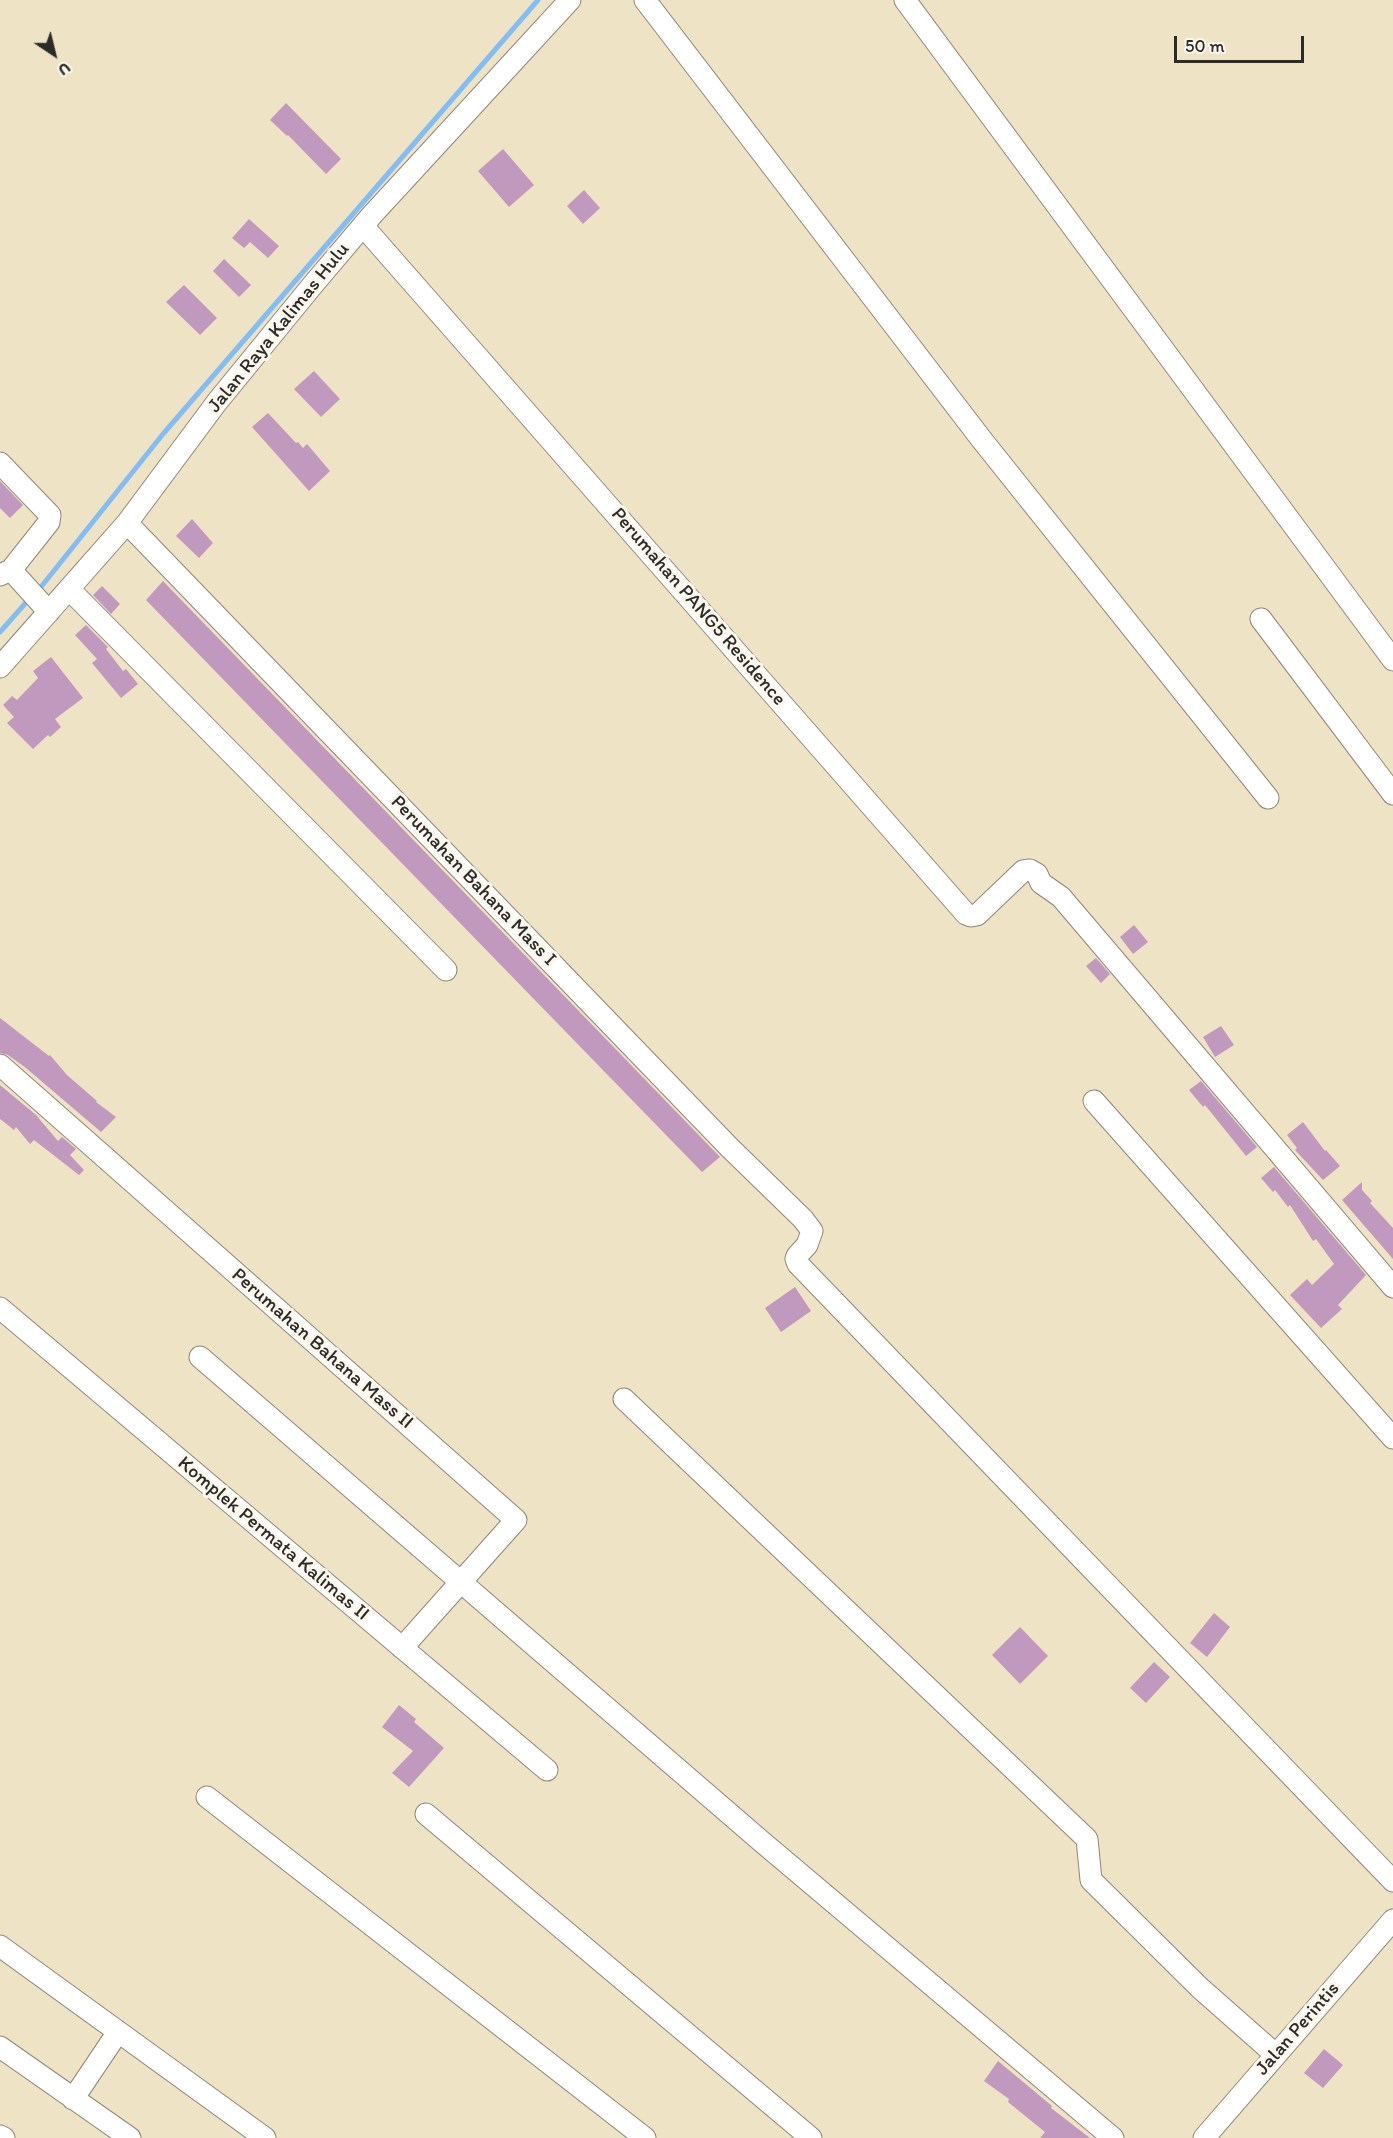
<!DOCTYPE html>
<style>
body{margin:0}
#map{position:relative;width:1393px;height:2138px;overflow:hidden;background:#efe3c5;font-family:Itim,sans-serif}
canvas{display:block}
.north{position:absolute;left:24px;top:24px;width:60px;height:60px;-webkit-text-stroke:4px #fbf7ec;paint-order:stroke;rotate:145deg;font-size:16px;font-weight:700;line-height:24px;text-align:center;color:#2b2b2b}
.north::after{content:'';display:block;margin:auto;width:21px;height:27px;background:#2b2b2b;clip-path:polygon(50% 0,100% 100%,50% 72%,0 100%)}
.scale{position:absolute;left:1174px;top:36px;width:130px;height:27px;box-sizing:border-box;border:3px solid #2b2b2b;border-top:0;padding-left:8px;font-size:18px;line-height:21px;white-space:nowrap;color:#2b2b2b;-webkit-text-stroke:4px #fbf7ec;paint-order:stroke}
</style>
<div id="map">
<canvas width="1393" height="2138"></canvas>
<div class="north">U</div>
<div class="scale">50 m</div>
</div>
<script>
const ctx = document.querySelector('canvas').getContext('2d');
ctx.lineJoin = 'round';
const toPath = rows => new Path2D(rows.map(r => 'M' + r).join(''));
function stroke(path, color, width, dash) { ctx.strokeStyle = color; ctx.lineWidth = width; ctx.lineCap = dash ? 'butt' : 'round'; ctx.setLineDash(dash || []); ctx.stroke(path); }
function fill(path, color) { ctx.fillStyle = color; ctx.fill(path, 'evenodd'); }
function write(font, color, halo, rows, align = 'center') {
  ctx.font = font + ' Itim,sans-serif'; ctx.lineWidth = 6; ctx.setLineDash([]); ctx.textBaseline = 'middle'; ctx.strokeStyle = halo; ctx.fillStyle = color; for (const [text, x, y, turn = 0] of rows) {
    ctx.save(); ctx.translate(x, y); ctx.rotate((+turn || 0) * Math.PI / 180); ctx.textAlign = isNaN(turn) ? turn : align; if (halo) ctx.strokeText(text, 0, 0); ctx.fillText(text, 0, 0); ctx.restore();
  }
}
const stream = toPath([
 [37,592,163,434,538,0],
 [0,632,30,598]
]);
const building = toPath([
 [286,103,341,159,326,174,288,135,287,136,270,120],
 [503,149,534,185,509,207,478,171],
 [584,190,600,208,583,224,567,206],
 [249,219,279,246,268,258,250,242,244,248,232,238],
 [224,259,251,285,239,297,213,271],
 [184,285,217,318,200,335,166,302],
 [314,371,340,399,321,417,294,389],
 [268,413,296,443,298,442,303,448,307,444,330,471,309,491,252,427],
 [0,481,23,505,10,518,0,508],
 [192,519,213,543,199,558,176,536],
 [163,581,720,1157,702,1172,146,600],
 [102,586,120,604,111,614,93,595],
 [86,625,108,647,106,649,123,671,126,669,138,684,121,698,92,663,97,659,75,635],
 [51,657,83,698,55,719,61,727,50,737,48,735,33,749,7,723,14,717,3,705,12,696,17,700,38,678,33,671],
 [1134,925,1148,942,1133,954,1120,937],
 [1096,958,1110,974,1101,983,1086,966],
 [0,1018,49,1056,50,1055,67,1075,97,1101,96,1102,116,1117,101,1132,26,1068,8,1055,0,1053],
 [1221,1026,1234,1045,1215,1057,1203,1037],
 [1201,1081,1257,1147,1246,1156,1205,1105,1203,1107,1189,1090],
 [0,1085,36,1115,58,1141,62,1137,76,1149,70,1155,84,1170,79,1175,34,1140,30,1144,16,1127,14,1130,0,1119],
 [1303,1122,1325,1151,1326,1150,1340,1166,1323,1180,1295,1150,1297,1148,1287,1135],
 [1274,1167,1366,1275,1338,1305,1342,1309,1321,1328,1290,1295,1307,1279,1312,1285,1334,1264,1316,1239,1313,1241,1290,1205,1288,1207,1275,1190,1273,1192,1261,1178],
 [1362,1182,1362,1190,1372,1201,1370,1203,1393,1228,1393,1259,1342,1200],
 [795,1287,811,1311,781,1332,765,1308],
 [1214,1613,1230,1627,1207,1657,1190,1643],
 [1020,1627,1048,1656,1020,1684,992,1655],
 [1154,1662,1170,1677,1146,1703,1130,1688],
 [399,1705,416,1719,414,1722,444,1748,409,1787,392,1773,413,1751,382,1727],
 [1324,2049,1343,2065,1323,2088,1304,2073],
 [998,2061,1052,2106,1051,2108,1090,2138,1040,2138,1045,2132,1008,2102,1009,2099,984,2081]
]);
const minor = toPath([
 [645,0,982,440,1268,798],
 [905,0,1393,660],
 [363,226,966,914,971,916,977,915,1023,871,1030,870,1037,874,1041,883,1061,897,1393,1287],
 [0,463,50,515,49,522,11,570],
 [127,523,729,1147,803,1219,812,1231,807,1245,797,1256,796,1259,798,1264,1393,1881],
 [0,575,11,570,49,612],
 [69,589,446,970],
 [1261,619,1393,794],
 [0,667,127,523,217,402,311,287,372,215,570,0],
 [0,1065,516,1520,402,1648],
 [1094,1101,1393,1438],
 [0,1308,547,1770],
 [200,1357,761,1841,1113,2138],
 [624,1399,1087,1839,1091,1880,1200,1988,1276,2055],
 [207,1797,645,2138],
 [426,1814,811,2138],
 [0,1946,265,2138],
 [0,2047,130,2138],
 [73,2099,118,2032],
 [0,2136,4,2138],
 [1204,2138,1393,1920]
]);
const streetNames = [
 ["Jalan Raya Kalimas Hulu",279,328,-51],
 ["Perumahan PANG5 Residence",698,607,49],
 ["Perumahan Bahana Mass I",473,881,46],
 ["Perumahan Bahana Mass II",322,1349,41],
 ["Komplek Permata Kalimas II",273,1539,40],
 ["Jalan Perintis",1298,2029,-49]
];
stroke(stream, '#82bdf4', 5);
fill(building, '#c199bf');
stroke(minor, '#8d8778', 23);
stroke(minor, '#fff', 21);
write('20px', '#2b2b2b', '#fbf7ec', streetNames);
</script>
